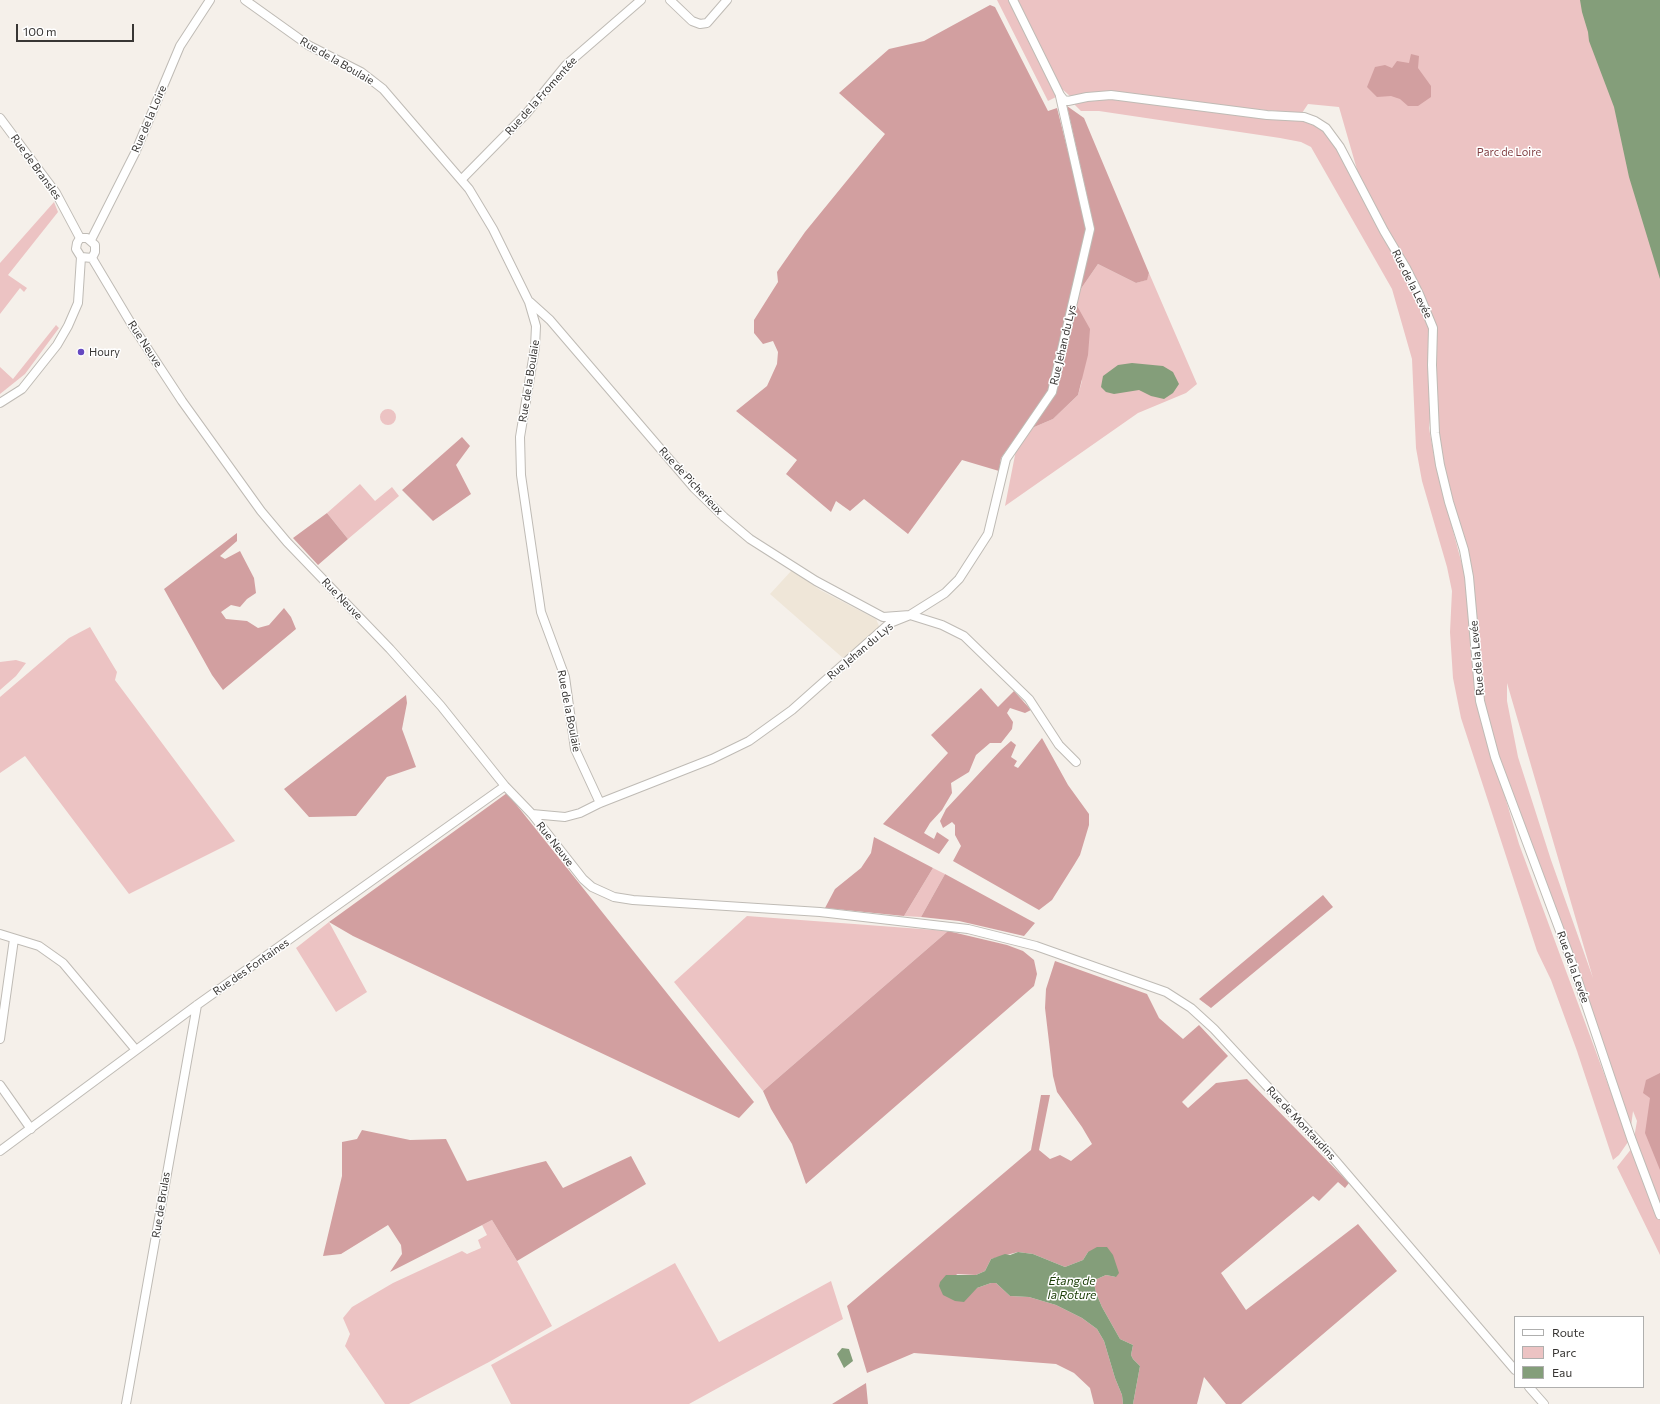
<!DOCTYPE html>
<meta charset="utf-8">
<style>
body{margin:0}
#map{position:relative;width:1660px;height:1404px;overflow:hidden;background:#f5f0ea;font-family:Commissioner,sans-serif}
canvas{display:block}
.legend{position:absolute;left:1514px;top:1316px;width:130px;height:72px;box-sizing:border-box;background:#fff;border:1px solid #afafae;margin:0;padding:5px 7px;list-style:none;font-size:12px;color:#383634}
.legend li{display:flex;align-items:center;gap:8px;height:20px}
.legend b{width:20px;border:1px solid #afafae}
.scale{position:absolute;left:16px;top:24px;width:118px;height:18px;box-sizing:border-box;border:2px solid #383634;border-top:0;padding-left:5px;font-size:12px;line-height:14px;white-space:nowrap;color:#383634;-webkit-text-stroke:3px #fff;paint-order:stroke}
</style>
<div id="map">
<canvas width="1660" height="1404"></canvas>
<ul class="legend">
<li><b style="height:5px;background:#fff"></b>Route</li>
<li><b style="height:11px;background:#ecc3c3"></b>Parc</li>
<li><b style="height:11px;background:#849e7a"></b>Eau</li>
</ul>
<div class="scale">100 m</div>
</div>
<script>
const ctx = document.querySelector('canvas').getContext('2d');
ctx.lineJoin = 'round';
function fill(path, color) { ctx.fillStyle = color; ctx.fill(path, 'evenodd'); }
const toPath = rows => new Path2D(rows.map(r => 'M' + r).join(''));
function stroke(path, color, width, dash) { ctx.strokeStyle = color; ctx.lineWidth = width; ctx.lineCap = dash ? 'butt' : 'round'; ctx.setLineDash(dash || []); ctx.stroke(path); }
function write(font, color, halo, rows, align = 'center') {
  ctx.font = font + ' Commissioner,sans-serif'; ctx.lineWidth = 3; ctx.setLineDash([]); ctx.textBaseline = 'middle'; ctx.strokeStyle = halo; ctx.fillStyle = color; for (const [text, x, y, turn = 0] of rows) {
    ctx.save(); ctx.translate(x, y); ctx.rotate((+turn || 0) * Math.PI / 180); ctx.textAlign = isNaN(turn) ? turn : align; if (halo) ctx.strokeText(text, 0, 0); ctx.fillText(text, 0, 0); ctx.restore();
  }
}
const built = toPath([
 [792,570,820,590,876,619,880,628,844,659,770,594]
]);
const green = toPath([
 [997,0,1011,0,1058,96,1048,101],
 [1017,0,1660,0,1660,1207,1634,1138,1637,1121,1633,1111,1631,1127,1497,756,1483,702,1475,604,1439,451,1430,419,1429,428,1436,467,1464,572,1482,719,1519,844,1623,1125,1628,1142,1619,1155,1613,1160,1577,1051,1551,980,1537,951,1461,718,1453,678,1450,632,1452,591,1447,567,1422,481,1416,448,1412,359,1392,289,1311,147,1301,142,1280,138,1099,111,1081,111,1074,104,1081,101,1105,99,1298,119,1312,123,1324,131,1333,142,1366,201,1339,107,1308,104,1302,113,1228,107,1127,94,1092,92,1070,96,1062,89],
 [1507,683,1593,978,1551,860,1518,757,1507,701],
 [54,202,58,212,8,275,27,288,24,292,20,288,0,314,0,263],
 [1098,264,1136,283,1146,280,1149,273,1197,384,1186,393,1138,413,1005,506,1016,450,1032,428,1053,419,1078,395,1082,381,1076,296],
 [56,325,59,328,25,374,0,394,0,367,13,379],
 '380 417a8 8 0 1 1 16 0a8 8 0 1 1-16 0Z',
 [360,484,375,501,392,487,399,496,348,539,327,513],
 [90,627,117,672,115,680,235,841,129,894,25,756,0,773,0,697,69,638],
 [16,660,26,663,16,676,0,690,0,662],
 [933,868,945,874,921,917,904,916],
 [747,916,948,931,763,1091,674,982],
 [329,922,367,992,336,1012,296,948],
 [1632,1148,1660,1214,1660,1255,1617,1167],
 [492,1220,517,1261,552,1326,489,1362,409,1404,385,1404,345,1346,350,1334,343,1318,352,1307,393,1283,462,1251,467,1254,481,1248,478,1240,487,1235,482,1225],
 [675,1263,719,1342,831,1281,843,1319,689,1404,511,1404,491,1365]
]);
const forest = toPath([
 [990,5,995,7,1048,111,1057,108,1087,227,1048,392,1001,458,999,471,962,460,908,534,864,499,850,511,836,501,831,512,786,474,797,460,736,411,767,386,777,364,778,352,773,341,763,344,754,333,754,320,778,282,777,272,805,232,885,134,839,93,889,49,924,41],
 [1411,54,1419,56,1418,68,1431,86,1431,97,1418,106,1408,106,1400,99,1391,96,1377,97,1367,87,1375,67,1385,65,1392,68,1397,61,1409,63],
 [1067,106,1084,118,1149,273,1147,280,1136,283,1098,264,1076,296,1094,227],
 [1076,304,1090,329,1088,355,1078,395,1053,419,1032,428,1054,394],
 [462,437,470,446,456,465,471,494,433,521,402,490],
 [327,513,348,539,318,565,293,538],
 [237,533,237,541,220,556,225,559,240,551,254,578,256,593,247,599,240,607,231,605,221,612,226,619,247,621,258,628,269,625,284,608,291,617,296,629,223,690,212,675,164,589],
 [981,688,998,707,1014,691,1031,710,1025,713,1010,708,1007,713,1013,722,1012,729,1001,743,990,743,976,755,969,772,951,783,952,793,942,810,930,823,924,833,934,839,937,832,949,840,939,854,883,824,948,753,931,735],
 [406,695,407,703,402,729,416,767,387,777,356,816,309,817,284,789],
 [1042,738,1068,785,1089,814,1089,825,1080,855,1074,865,1052,900,1039,910,953,861,961,846,955,835,955,825,952,822,943,828,940,821,946,809,1001,750,1011,741,1016,745,1011,757,1017,761,1014,766,1018,768],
 [507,793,754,1102,739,1118,353,936,329,922],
 [874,837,933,868,904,916,825,908,835,889,861,868,871,853],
 [945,874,1035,923,1024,936,959,921,921,917],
 [1323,895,1333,907,1211,1008,1199,999],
 [948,931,1007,945,1023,951,1034,960,1037,974,1034,986,806,1184,792,1144,771,1109,763,1091],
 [1055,961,1147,994,1159,1018,1183,1039,1199,1025,1228,1056,1182,1102,1188,1108,1216,1083,1247,1079,1349,1183,1345,1188,1338,1182,1319,1201,1313,1196,1221,1273,1246,1310,1358,1224,1397,1271,1241,1404,1226,1404,1204,1377,1197,1404,1133,1404,1140,1366,1133,1359,1131,1355,1133,1345,1120,1339,1102,1307,1096,1293,1093,1278,1097,1279,1106,1275,1116,1277,1088,1252,1083,1260,1065,1267,1033,1254,1018,1252,991,1259,985,1271,976,1275,956,1274,977,1288,991,1283,996,1283,1010,1296,1029,1297,1056,1305,1082,1318,1097,1329,1104,1341,1115,1378,1122,1395,1123,1404,1094,1404,1090,1388,1074,1373,1056,1364,914,1353,867,1373,847,1306,1031,1150,1041,1095,1050,1095,1039,1150,1050,1159,1060,1155,1071,1161,1092,1144,1082,1127,1057,1092,1053,1076,1045,1008,1046,989],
 [1660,1073,1660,1170,1645,1133,1650,1098,1643,1093,1646,1080],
 [362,1130,410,1140,446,1139,467,1181,546,1161,563,1188,631,1156,646,1184,517,1261,492,1220,390,1272,402,1254,401,1245,388,1225,341,1254,323,1256,342,1176,342,1142,357,1139],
 [866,1383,868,1404,832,1404]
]);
const water = toPath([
 [1580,0,1660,0,1660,279,1629,177,1614,107,1589,41,1588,32,1582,12],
 [1132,363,1163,366,1173,372,1179,384,1173,393,1164,399,1151,396,1139,390,1114,394,1106,392,1101,387,1103,376,1118,365],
 [1097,1247,1107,1247,1113,1255,1119,1273,1116,1277,1106,1275,1097,1279,1093,1278,1096,1293,1102,1307,1120,1339,1133,1345,1131,1355,1133,1359,1140,1366,1133,1404,1123,1404,1122,1395,1115,1378,1104,1341,1097,1329,1082,1318,1056,1305,1029,1297,1010,1296,996,1283,991,1283,977,1288,964,1302,955,1301,943,1295,939,1286,940,1282,946,1275,976,1275,985,1271,991,1259,1005,1254,1010,1255,1018,1252,1033,1254,1065,1267,1083,1260,1088,1252],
 [842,1348,849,1349,853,1361,844,1368,837,1354]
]);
const minor = toPath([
 [245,0,308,45,361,72,383,89,469,189,493,229,529,302,536,326,535,347,520,437,521,475,541,612,565,677,575,749,600,803],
 [670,0,692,21,700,24,707,23,727,0],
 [1013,0,1060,95,1064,100,1068,101,1087,97,1111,95,1267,115,1304,117,1315,121,1326,128,1340,147,1384,231,1406,268,1419,294,1433,328,1432,365,1435,433,1440,465,1449,502,1464,550,1469,577,1480,701,1495,757,1572,963,1631,1138,1660,1215],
 [0,118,56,193,80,238],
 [462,179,526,114,566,65,641,0],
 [80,238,87,238,95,245,95,252,92,258,81,257,76,249,77,243,80,238],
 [91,240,135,153,180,46,210,0],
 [92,258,132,325,182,401,261,511,287,542,390,649,441,706,505,786,532,814,583,879,592,887,614,897,633,900,820,912,968,929,1036,946,1166,992,1191,1008,1214,1029,1329,1153,1515,1370],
 [530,302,550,320,694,488,724,517,750,539,816,581,883,617,910,615,942,625,964,636,1029,699,1059,745,1076,762],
 [0,403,22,389,57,345,68,326,78,303,81,257],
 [532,814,565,817,580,813,600,803,712,759,749,741,792,710,890,623,910,615,945,593,959,579,988,534,1006,459,1052,392,1090,229,1060,96],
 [0,934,39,946,63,963,136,1050],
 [0,1039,14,939],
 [0,1085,31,1129],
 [0,1151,197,1005,505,786],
 [1529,1387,1544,1404],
 [126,1404,197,1005]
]);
const markers = [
 [81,352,4,"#6549c1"]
];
const streetNames = [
 ["Rue de la Boulaie",337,61,30],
 ["Rue de la Fromentée",541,96,-48],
 ["Rue de la Loire",149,119,-67],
 ["Rue de Bransles",36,167,54],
 ["Rue de la Levée",1412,284,63],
 ["Rue Neuve",145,344,57],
 ["Rue Jehan du Lys",1063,345,-77],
 ["Rue de la Boulaie",529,381,-81],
 ["Rue de Picherieux",691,481,47],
 ["Rue Neuve",342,599,46],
 ["Rue Jehan du Lys",860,651,-40],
 ["Rue de la Levée",1477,658,-95],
 ["Rue de la Boulaie",569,711,79],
 ["Rue Neuve",555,844,52],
 ["Rue des Fontaines",251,967,-35],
 ["Rue de la Levée",1573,967,70],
 ["Rue de Montaudins",1301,1123,47],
 ["Rue de Brulas",161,1205,-81]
];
const parkNames = [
 ["Parc de Loire",1509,152]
];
const poiNames = [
 ["Houry",89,352]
];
const waterNames = [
 ["Étang de",1072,1281],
 ["la Roture",1072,1295]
];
fill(built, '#efe6d8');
fill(green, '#ecc3c3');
fill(forest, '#d29fa0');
fill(water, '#849e7a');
stroke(minor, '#bfbbb5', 10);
stroke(minor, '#fff', 8);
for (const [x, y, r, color] of markers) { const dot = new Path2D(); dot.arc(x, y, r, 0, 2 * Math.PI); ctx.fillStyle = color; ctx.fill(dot); stroke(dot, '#fff', 1.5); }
write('11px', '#383634', '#fff', streetNames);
write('11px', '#803e42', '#fff', parkNames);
write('11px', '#383634', '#fff', poiNames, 'left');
write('italic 12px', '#1a3d06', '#fff', waterNames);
</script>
